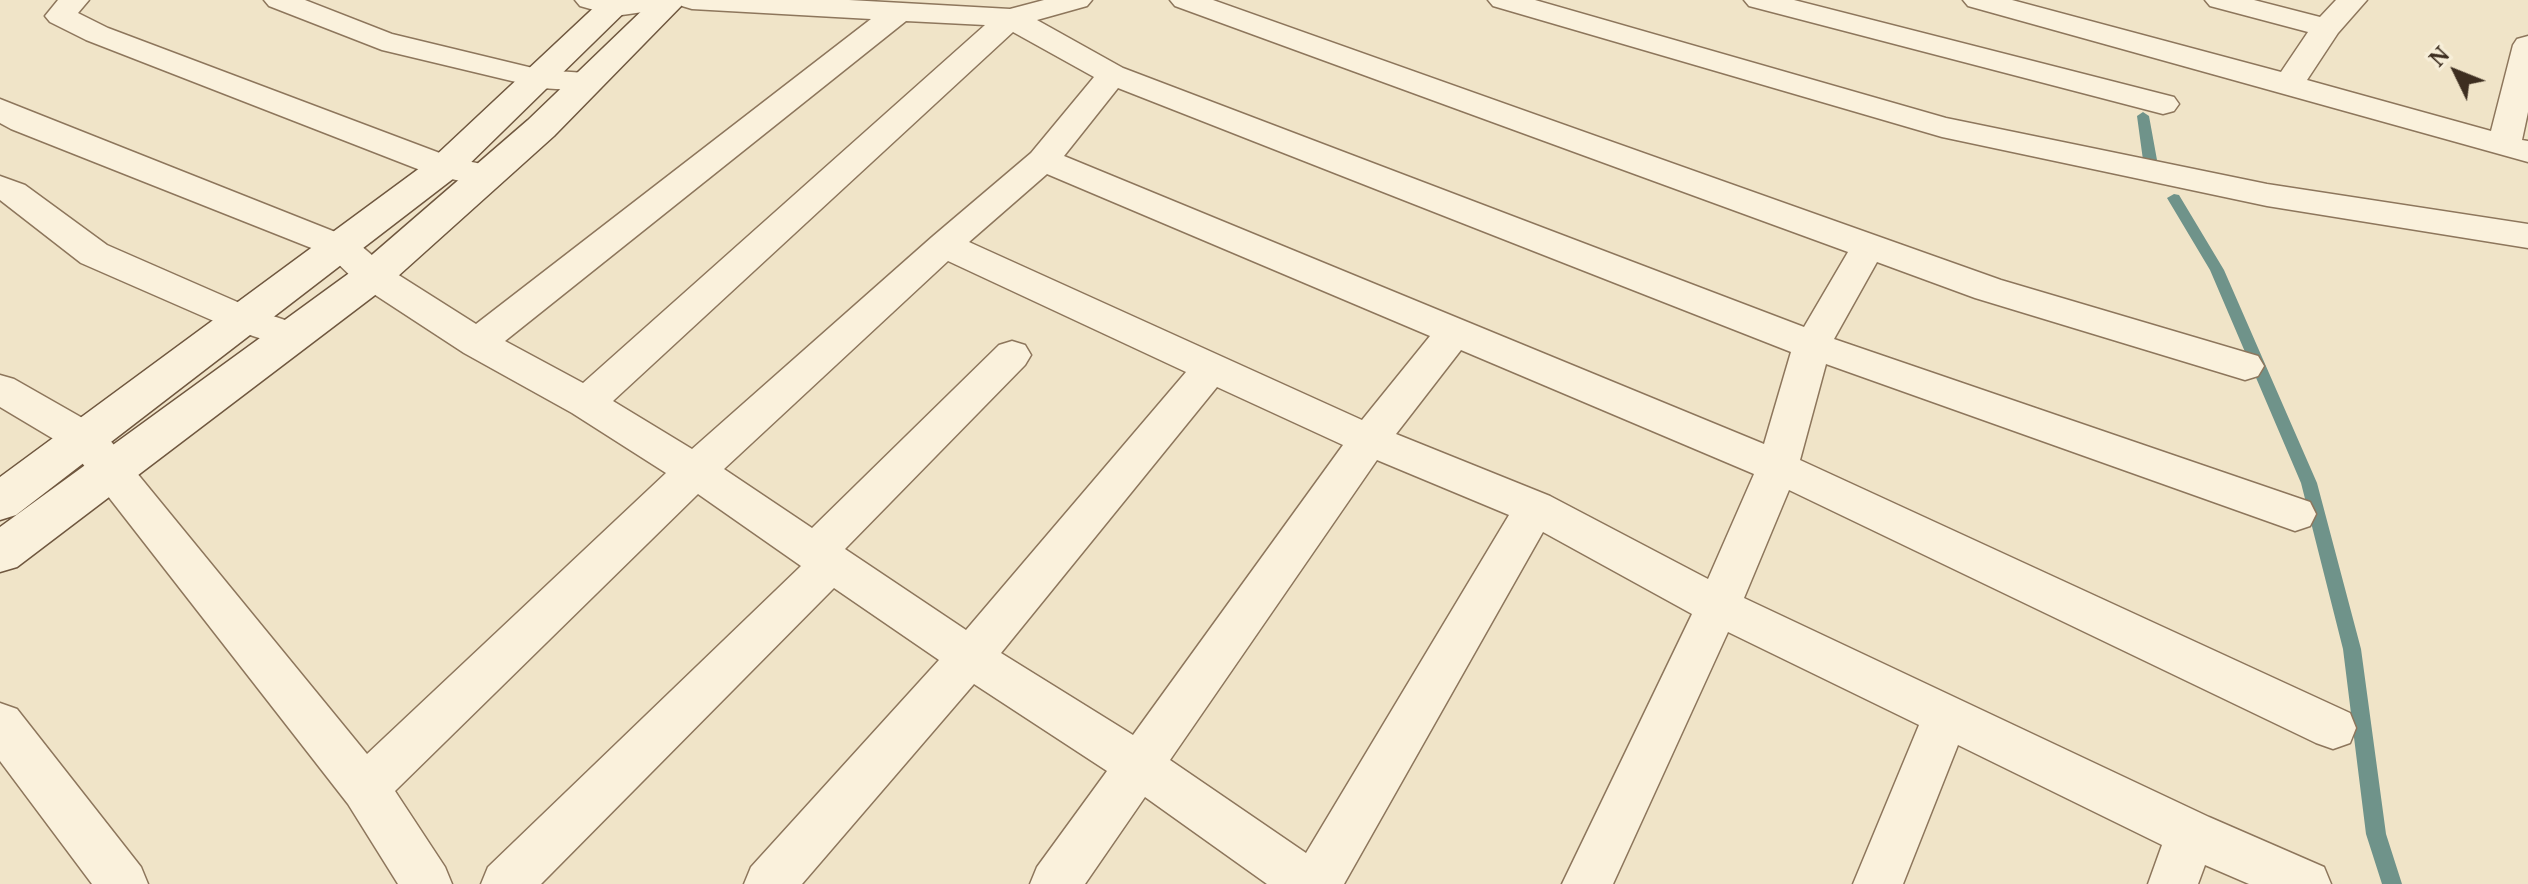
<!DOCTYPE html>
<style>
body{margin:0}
#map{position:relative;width:2528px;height:884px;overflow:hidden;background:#f0e4c8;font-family:"Noto Serif",serif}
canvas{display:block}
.north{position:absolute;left:2416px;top:32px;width:80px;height:80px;-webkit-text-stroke:6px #f7eed8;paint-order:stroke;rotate:313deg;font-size:22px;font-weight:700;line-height:32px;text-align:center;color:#3d2e20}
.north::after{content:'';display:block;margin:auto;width:28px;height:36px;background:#3d2e20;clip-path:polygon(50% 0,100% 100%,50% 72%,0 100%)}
</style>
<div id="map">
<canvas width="2528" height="884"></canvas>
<div class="north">N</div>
</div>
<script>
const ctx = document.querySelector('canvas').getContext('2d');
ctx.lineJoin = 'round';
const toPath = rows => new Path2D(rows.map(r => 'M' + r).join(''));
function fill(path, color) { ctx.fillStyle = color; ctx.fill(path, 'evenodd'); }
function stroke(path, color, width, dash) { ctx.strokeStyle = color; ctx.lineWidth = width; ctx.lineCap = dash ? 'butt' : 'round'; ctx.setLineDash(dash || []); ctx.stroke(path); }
const stream = toPath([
 [2143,112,2149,116,2157,160,2150,164,2143,160,2137,116,2143,112],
 [2174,194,2179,195,2224,270,2317,483,2361,649,2386,834,2402,884,2382,884,2366,834,2343,649,2301,483,2210,270,2167,198,2174,194]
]);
const street = toPath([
 [58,0,89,0,78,13,108,28,453,158,500,168,505,176,500,184,488,187,433,175,86,40,50,22,45,16,58,0],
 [264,0,305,0,392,34,541,70,586,73,597,75,602,82,597,89,586,91,541,88,382,50,269,6,264,0],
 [575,0,849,0,1010,9,1044,0,1092,0,1087,6,1037,20,1123,68,1804,327,1848,252,1175,6,1170,0,1213,0,2001,280,2258,356,2264,366,2258,376,2245,380,1975,298,1877,262,1834,339,2310,502,2316,514,2310,526,2295,531,1826,364,1800,460,2350,713,2356,728,2350,743,2333,749,2316,743,1789,490,1744,598,2209,817,2324,867,2331,884,2249,884,2205,865,2198,884,2148,884,2162,845,1958,745,1903,884,1853,884,1919,725,1728,632,1613,884,1562,884,1692,614,1543,532,1344,884,1267,884,1145,797,1085,884,1030,884,1037,867,1107,771,974,684,802,884,744,884,751,867,939,660,834,588,541,884,481,884,488,867,801,566,698,494,395,791,445,867,452,884,398,884,348,804,72,450,0,407,0,375,14,379,100,428,367,754,666,473,572,413,464,353,360,285,329,255,11,129,0,123,0,99,353,239,386,267,476,324,871,19,692,9,682,6,678,1,674,6,664,9,615,16,580,6,575,0],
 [906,21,985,25,583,383,505,341,906,21],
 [1013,32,1094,77,1031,153,932,237,692,449,613,401,1013,32],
 [1118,88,1791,352,1764,444,1064,156,1118,88],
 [1047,174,1430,336,1362,420,969,242,1047,174],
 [948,261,1186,372,966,630,845,549,1025,365,1031,355,1025,345,1012,341,999,345,812,528,724,469,948,261],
 [1461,350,1754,474,1708,579,1550,496,1396,434,1461,350],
 [1217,387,1343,445,1133,735,1001,653,1217,387],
 [1377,460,1509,515,1306,853,1170,760,1377,460],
 [1488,0,1535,0,1946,118,2267,184,2528,224,2528,248,2267,206,1942,137,1493,6,1488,0],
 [1744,0,1794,0,2174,97,2179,104,2174,111,2163,114,1749,6,1744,0],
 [1963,0,2012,0,2281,72,2308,32,2210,6,2205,0,2254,0,2320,17,2336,0,2367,0,2338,33,2307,80,2491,131,2513,45,2517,39,2528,36,2528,112,2522,140,2528,141,2528,162,1968,6,1963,0],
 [0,176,25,185,107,245,258,311,303,326,309,335,303,344,290,348,277,344,232,329,81,263,0,200,0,176],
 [0,703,17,709,141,867,148,884,92,884,0,761,0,703]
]);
const secondary = toPath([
 [602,0,637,0,458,175,16,515,0,520,0,477,432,159,602,0],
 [653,0,687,0,554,136,387,286,17,567,0,572,0,527,359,266,528,120,653,0]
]);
fill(stream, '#6f938a');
stroke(street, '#8d765c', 3);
stroke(secondary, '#6f573f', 3);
fill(street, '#faf1dc');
fill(secondary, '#faf1dc');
</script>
